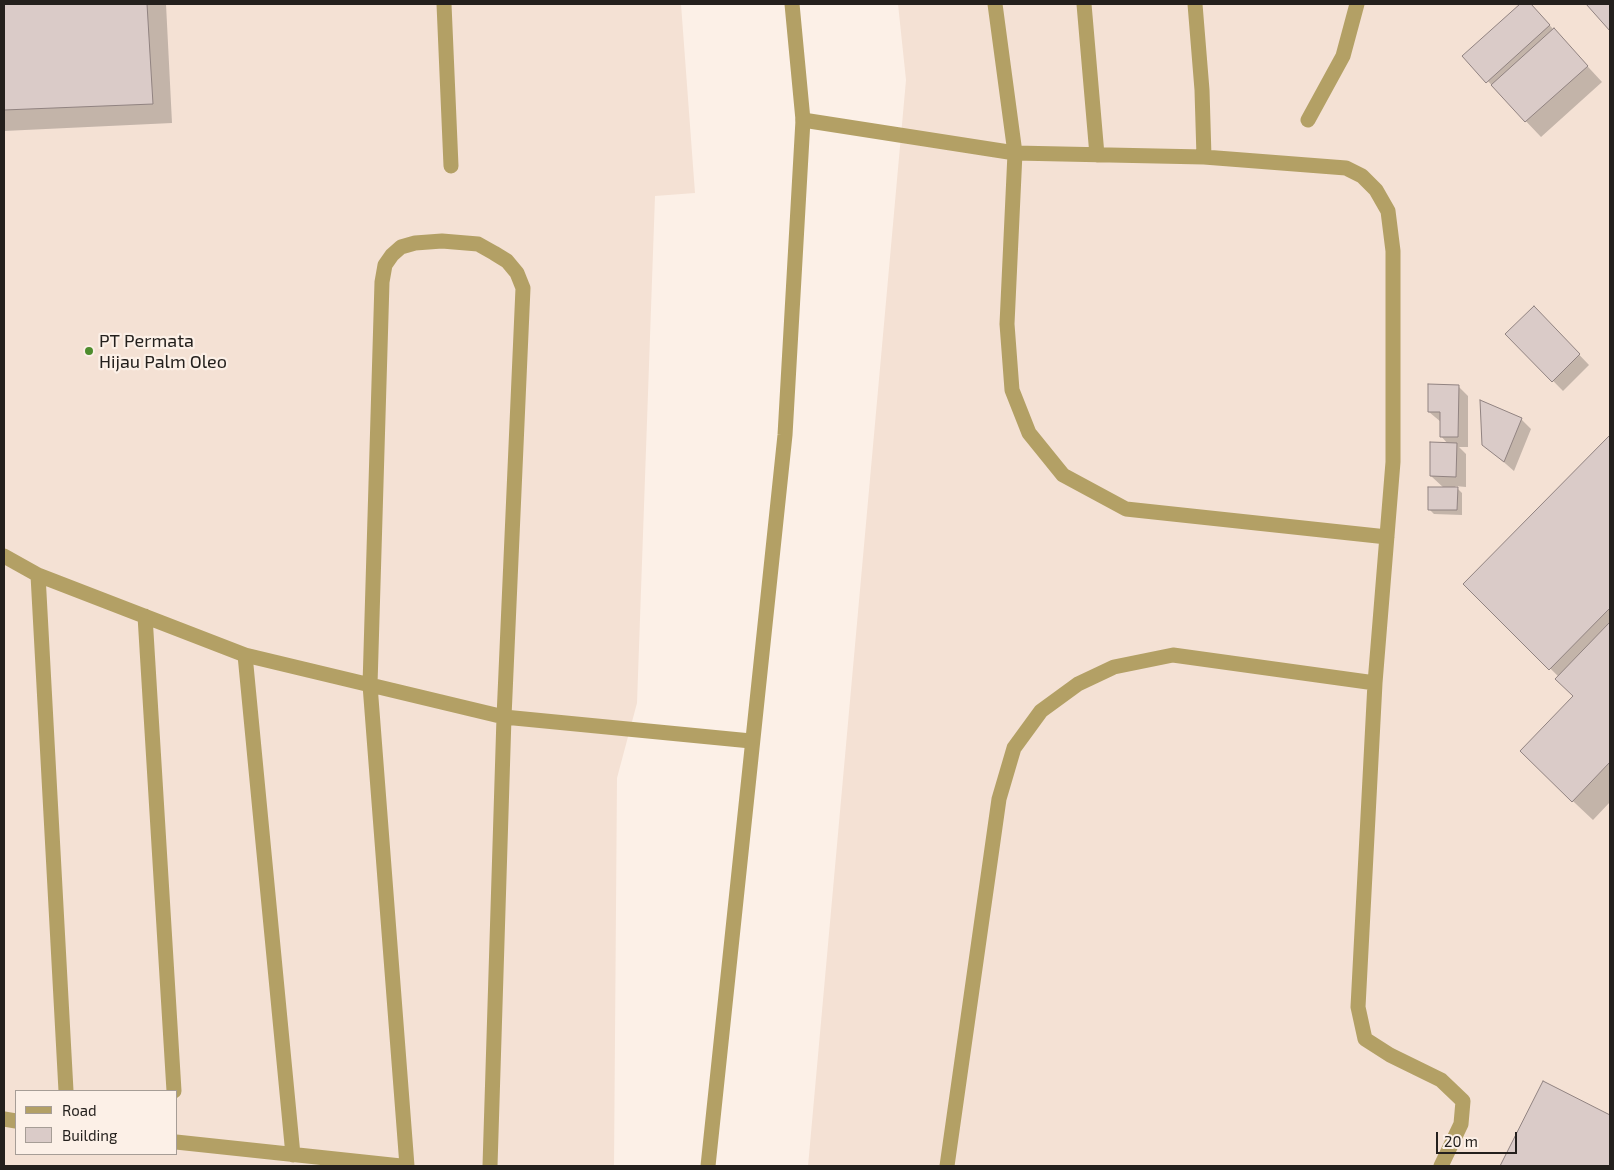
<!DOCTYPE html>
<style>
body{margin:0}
#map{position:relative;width:1614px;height:1170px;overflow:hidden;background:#fcf0e7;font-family:"Exo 2",sans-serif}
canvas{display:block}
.frame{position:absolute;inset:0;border:5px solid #24201d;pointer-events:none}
.legend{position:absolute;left:15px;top:1090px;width:162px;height:65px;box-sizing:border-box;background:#fcf0e7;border:1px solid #a69d96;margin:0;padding:6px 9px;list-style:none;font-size:15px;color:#24201d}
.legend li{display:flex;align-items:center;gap:10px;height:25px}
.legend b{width:25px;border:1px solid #a69d96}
.scale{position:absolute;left:1436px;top:1132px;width:81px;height:22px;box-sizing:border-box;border:2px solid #24201d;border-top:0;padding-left:6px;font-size:15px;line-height:18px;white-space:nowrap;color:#24201d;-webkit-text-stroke:4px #fcf0e7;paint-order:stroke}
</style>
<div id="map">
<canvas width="1614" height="1170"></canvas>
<div class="frame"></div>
<ul class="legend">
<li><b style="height:6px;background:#b3a065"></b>Road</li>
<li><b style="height:14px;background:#dacbc8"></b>Building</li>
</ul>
<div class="scale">20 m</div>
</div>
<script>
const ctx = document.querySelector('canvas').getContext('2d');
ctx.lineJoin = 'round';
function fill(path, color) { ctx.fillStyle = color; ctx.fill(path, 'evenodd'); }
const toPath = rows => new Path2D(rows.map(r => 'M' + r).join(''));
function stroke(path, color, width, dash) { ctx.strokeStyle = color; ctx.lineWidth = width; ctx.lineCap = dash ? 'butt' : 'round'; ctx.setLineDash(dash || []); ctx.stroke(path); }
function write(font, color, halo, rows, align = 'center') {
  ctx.font = font + ' "Exo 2",sans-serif'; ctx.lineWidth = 4.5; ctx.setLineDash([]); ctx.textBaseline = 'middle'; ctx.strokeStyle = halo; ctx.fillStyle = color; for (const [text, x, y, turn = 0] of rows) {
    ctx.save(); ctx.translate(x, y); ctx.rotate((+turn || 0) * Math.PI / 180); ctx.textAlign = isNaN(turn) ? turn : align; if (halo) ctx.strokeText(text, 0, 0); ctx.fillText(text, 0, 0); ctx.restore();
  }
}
const built = toPath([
 [4,4,681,4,695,193,655,196,637,703,617,778,614,1166,4,1166],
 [16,1091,176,1091,176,1154,16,1154],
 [898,4,1610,4,1610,1166,808,1166,906,80]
]);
const shadow = toPath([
 [4,4,166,4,172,123,4,131],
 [1522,4,1530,4,1602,82,1541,137,1464,56],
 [1544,318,1589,365,1563,391,1507,334],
 [1458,386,1468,396,1468,447,1459,447,1466,454,1466,487,1455,486,1462,493,1462,515,1434,514,1429,509,1444,488,1431,476,1448,444,1441,436,1441,422,1429,412],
 [1521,419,1531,429,1514,471,1483,444],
 [1610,436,1610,802,1593,820,1541,771,1575,697,1559,677,1464,584],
 [1544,1083,1610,1117,1610,1166,1502,1166]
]);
const building = toPath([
 [4,4,147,4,153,104,4,110,4,4],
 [1520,4,1531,4,1550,25,1486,83,1462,56,1520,4],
 [1586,4,1610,4,1610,31,1586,4],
 [1554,28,1588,66,1525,122,1491,85,1554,28],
 [1534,306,1580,354,1552,382,1505,334,1534,306],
 [1428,384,1459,385,1458,437,1440,437,1440,412,1428,412,1428,384],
 [1480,400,1522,418,1504,462,1482,445,1480,400],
 [1610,435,1610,608,1549,670,1463,584,1610,435],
 [1430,442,1457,443,1456,477,1430,476,1430,442],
 [1428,487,1458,487,1457,510,1428,510,1428,487],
 [1610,622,1610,762,1572,802,1520,751,1573,696,1555,679,1610,622],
 [1543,1081,1610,1115,1610,1166,1500,1166,1543,1081]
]);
const lane = toPath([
 [444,4,451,166],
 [995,4,1015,153,1007,324,1012,390,1029,433,1063,475,1126,509,1387,537],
 [1084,4,1097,155],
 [1195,4,1202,90,1204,157],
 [803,120,1015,153,1204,157,1346,168,1362,176,1376,190,1388,211,1393,251,1393,462,1375,683,1358,1007,1365,1039,1390,1055,1441,1080,1463,1101,1461,1124,1441,1166],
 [1308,120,1343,56,1357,4],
 [4,556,38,575,245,655,504,717,751,741],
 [38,575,66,1091],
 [145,616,174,1091],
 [245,655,293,1155],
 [4,1119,16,1121],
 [176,1142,401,1166],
 [407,1166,370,685,382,282,385,265,392,255,401,247,415,243,442,241,478,244,494,253,507,261,517,273,523,288,504,717,490,1166],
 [947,1166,999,799,1014,748,1041,711,1078,684,1114,667,1173,655,1375,683]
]);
const street = toPath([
 [708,1166,785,435,803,120,792,4]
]);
const markers = [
 [89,351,5,"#4e8c2d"]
];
const poiNames = [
 ["PT Permata",99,341],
 ["Hijau Palm Oleo",99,362]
];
fill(built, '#f4e1d4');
fill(shadow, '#0003');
fill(building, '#dacbc8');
stroke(building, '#918381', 1);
stroke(lane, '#b3a065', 15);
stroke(street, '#b3a065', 15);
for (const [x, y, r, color] of markers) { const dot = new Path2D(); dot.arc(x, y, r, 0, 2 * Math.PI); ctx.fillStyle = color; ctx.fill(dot); stroke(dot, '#fcf0e7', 2); }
write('18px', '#24201d', '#fcf0e7', poiNames, 'left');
</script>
